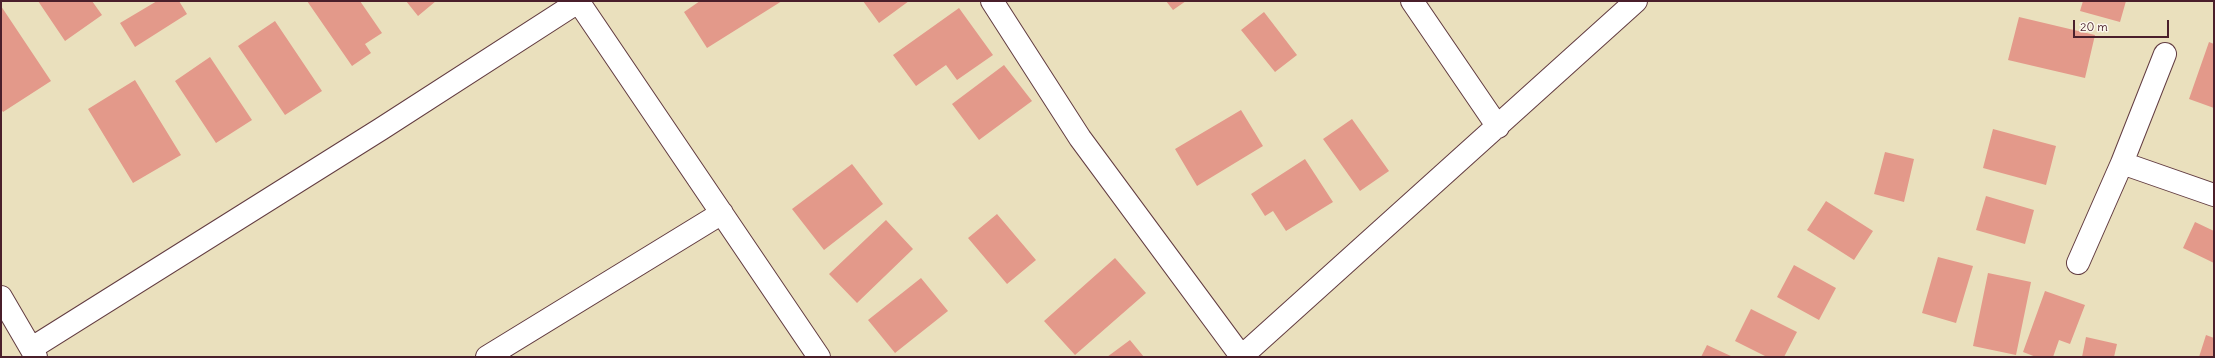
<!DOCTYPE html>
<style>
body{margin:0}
#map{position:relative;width:2215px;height:358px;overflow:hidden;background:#eae0bd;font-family:Delius,sans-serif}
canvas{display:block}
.frame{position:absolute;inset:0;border:2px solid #4a1f2b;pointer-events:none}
.scale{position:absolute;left:2073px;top:20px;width:96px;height:18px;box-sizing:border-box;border:2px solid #4a1f2b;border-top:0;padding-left:5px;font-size:12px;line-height:14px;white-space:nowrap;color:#4a1f2b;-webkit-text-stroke:3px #fbf7ec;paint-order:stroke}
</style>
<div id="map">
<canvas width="2215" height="358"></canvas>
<div class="frame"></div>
<div class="scale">20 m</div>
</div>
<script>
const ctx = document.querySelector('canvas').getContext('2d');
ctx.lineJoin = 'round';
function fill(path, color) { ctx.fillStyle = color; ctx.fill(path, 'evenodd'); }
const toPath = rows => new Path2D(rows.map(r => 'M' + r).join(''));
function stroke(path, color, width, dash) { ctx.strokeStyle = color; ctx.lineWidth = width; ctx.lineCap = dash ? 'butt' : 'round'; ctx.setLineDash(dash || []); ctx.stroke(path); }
const building = toPath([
 [38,1,92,1,102,15,65,41],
 [157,1,179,1,187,14,135,47,120,23],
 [307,1,360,1,382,33,365,44,371,53,352,66],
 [406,1,436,1,418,16],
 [700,1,782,1,707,48,684,12],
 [863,1,909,1,879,23],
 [1166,1,1186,1,1173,10],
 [2083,1,2126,1,2120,22,2080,11],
 [1,6,51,81,3,112,1,109],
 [959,8,993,55,957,80,946,65,916,86,893,55],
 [1264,12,1297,55,1275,72,1241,30],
 [2019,17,2095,35,2085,78,2008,60],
 [275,21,322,91,285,115,238,46],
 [2209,42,2214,44,2214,108,2189,99],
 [210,57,252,120,216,143,175,81],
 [1004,65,1032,101,979,140,952,104],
 [135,80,181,155,133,183,88,109],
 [1241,110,1263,146,1197,186,1175,149],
 [1352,119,1389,171,1360,191,1323,139],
 [1993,129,2056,146,2046,185,1983,168],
 [1885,152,1914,159,1904,202,1874,194],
 [1305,159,1333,202,1286,231,1273,211,1265,216,1251,194],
 [852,164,883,204,824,250,792,209],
 [1986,196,2034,210,2025,244,1976,230],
 [1826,201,1873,231,1854,260,1807,230],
 [997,214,1036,260,1007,284,968,238],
 [886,220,913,249,857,303,829,274],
 [2195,222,2214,231,2214,263,2183,248],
 [1938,257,1973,266,1956,323,1922,313],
 [1115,258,1146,293,1075,355,1044,321],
 [1794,265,1836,288,1819,320,1777,297],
 [1988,273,2031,282,2016,355,1973,346],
 [921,278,948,311,895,353,868,320],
 [2045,291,2085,305,2070,344,2059,340,2053,357,2036,357,2023,352],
 [1751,309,1797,332,1784,357,1767,357,1735,341],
 [2206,335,2214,338,2214,357,2199,357],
 [2086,337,2117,344,2114,357,2082,357],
 [1130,340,1144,357,1107,357],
 [1707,345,1733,357,1701,357]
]);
const minor = toPath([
 [578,1,819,357],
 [992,1,1080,138,1241,356],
 [1412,1,1498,127],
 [2122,163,2165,54],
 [2078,263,2122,163,2214,195],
 [1,297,36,357],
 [32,348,381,129,578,2],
 [487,357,722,213],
 [1241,357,1636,1]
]);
fill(building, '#e3998a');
stroke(minor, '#623c41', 24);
stroke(minor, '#fff', 22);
</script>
